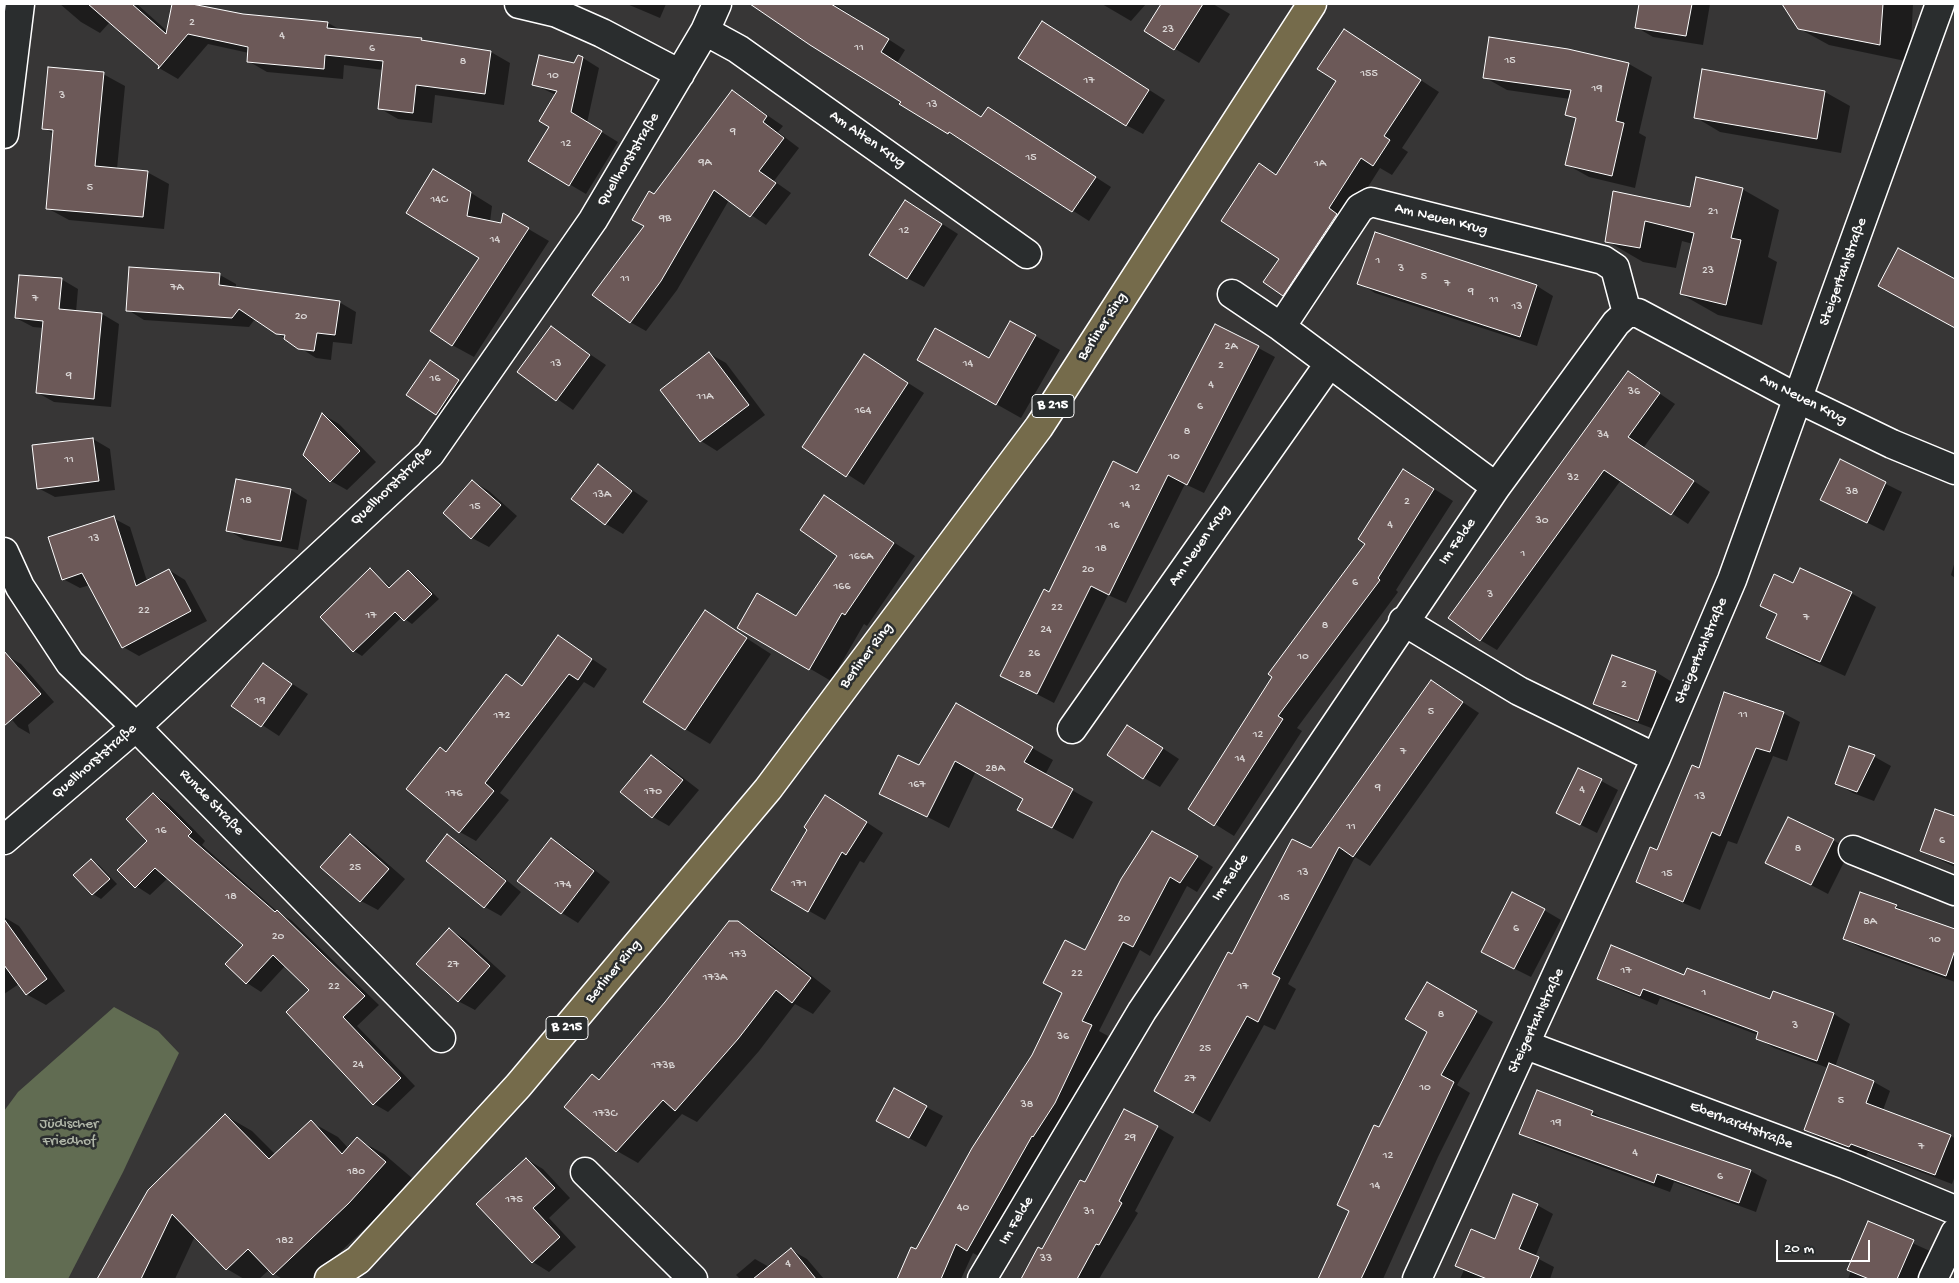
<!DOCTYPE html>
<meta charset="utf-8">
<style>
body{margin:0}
#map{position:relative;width:1959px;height:1283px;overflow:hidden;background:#373636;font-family:"Gochi Hand",sans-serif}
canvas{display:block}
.frame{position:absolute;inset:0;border:5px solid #fff;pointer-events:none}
.scale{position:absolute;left:1776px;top:1240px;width:94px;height:22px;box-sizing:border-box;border:2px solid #fff;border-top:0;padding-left:6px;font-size:15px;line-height:18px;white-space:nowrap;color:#fff;-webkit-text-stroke:4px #2a2d2e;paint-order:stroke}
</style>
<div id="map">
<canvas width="1959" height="1283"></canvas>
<div class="frame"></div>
<div class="scale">20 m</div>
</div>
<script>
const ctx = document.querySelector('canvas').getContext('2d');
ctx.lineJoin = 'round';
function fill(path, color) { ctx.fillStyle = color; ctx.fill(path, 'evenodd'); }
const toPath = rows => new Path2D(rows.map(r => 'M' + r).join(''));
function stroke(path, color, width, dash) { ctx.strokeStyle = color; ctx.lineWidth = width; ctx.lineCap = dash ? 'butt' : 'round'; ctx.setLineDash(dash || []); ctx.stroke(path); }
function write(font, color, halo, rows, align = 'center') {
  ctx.font = font + ' "Gochi Hand",sans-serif'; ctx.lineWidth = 5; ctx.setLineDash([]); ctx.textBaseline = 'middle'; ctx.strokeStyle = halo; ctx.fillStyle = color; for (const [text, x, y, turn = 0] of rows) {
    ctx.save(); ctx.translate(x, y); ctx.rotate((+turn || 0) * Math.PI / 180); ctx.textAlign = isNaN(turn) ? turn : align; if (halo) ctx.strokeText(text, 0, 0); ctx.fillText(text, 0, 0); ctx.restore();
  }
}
const green = toPath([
 [114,1007,158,1031,179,1053,123,1172,68,1279,4,1279,4,1111,18,1092]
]);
const shadow = toPath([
 [4,4,19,4,4,23],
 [60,4,137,4,167,31,173,4,186,4,243,15,328,23,341,30,421,39,426,42,491,52,510,63,504,105,435,95,432,123,398,119,379,108,383,70,344,65,343,79,267,72,248,61,249,53,208,44,178,79,159,68,160,66,110,22,100,33,81,22],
 [627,4,666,4,660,18],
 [769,4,834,4,905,50,897,63,982,118,1004,118,1111,187,1089,221,966,142,948,133,763,11],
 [1102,4,1146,4,1131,21],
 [1162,4,1213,4,1230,14,1199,63,1145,31],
 [1641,4,1710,4,1703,45,1653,37,1636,27],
 [1787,4,1913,4,1910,62,1829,45,1798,28,1787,9],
 [1344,30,1439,92,1402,148,1408,152,1392,175,1380,168,1347,220,1303,305,1284,294,1281,259,1260,165,1277,175,1338,81],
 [1059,32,1165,100,1143,134,1126,125],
 [1568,50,1629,64,1652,77,1639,133,1646,137,1635,188,1589,177,1566,164,1577,120,1566,114,1570,99,1507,90,1484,77],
 [583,58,599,68,587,123,618,142,586,194,530,161,550,127,556,95,533,84],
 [103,74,125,86,117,169,147,172,169,184,164,229,69,220,47,208,54,134,44,128],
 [732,91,783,126,778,132,799,148,774,181,791,193,766,225,729,200,677,290,646,331,630,322,646,226,654,195],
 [1825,92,1850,106,1841,153,1720,132,1695,117],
 [455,183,492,206,490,222,525,227,549,241,474,357,452,345,481,258],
 [1742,189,1779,210,1768,257,1777,262,1762,325,1718,315,1681,294,1693,244,1682,241,1676,268,1643,262,1607,241,1614,193,1690,208],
 [922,211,958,234,924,287,907,278],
 [1376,233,1537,286,1553,296,1537,346,1375,293,1359,283],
 [130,269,220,275,236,284,236,289,339,302,356,312,352,344,333,342,331,360,316,358,255,319,249,327,144,320,128,310],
 [61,279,78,289,76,312,102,314,119,324,111,407,54,402,38,393,44,328,33,327,16,318],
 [1011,322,1060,350,1021,418,918,360,989,360],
 [1216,325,1275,357,1204,493,1185,484,1126,603,1108,595,1054,703,1002,676,1049,593,1138,475],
 [551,328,606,365,573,410,519,372],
 [710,354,726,363,765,415,717,451,701,441],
 [864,355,924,393,864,485,803,446],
 [438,367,466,386,444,419,436,414],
 [1628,372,1675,404,1644,447,1710,492,1688,524,1621,480,1497,650,1480,640],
 [322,414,339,424,376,462,347,490,331,481],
 [93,439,110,449,115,490,55,497,38,488,33,446],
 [1840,461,1902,492,1884,531,1822,500],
 [598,466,648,501,623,534,606,524,573,498],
 [472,481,489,491,517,516,489,547,472,538],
 [1422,481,1453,501,1396,590,1398,592,1297,728,1302,731,1234,836,1189,808],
 [291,490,307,500,298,550,244,540,228,530],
 [824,497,915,556,867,626,864,624,831,681,739,627,796,618,839,555],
 [113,518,130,527,147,581,169,570,185,580,207,621,139,656,123,647,90,585,80,588,63,579],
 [1955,561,1955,578,1951,575],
 [370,570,391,587,408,571,416,576,439,599,412,624,402,617,362,656,354,651,321,617],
 [1794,584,1851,593,1876,607,1845,676,1793,652,1768,638,1778,615,1762,605],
 [706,612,771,654,710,744,685,729],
 [558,636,607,669,594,688,584,682,500,793,509,800,476,841,460,832,407,789,441,748,448,752,507,676,523,686],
 [4,653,5,657,7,656,21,664,54,702,28,725,30,734,18,727,4,710],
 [1613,656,1656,672,1672,682,1654,729,1611,713,1595,703],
 [263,665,308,694,279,736,233,706],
 [1431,681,1479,713,1370,866,1355,857,1288,984,1296,989,1275,1030,1264,1025,1210,1122,1172,1100,1232,956],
 [956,704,1053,760,1045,775,1093,802,1073,839,1039,821,1024,799,976,771,949,828,881,793,920,767],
 [1783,713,1800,722,1787,761,1773,756,1737,844,1728,841,1700,910,1654,891,1637,882,1658,852,1700,769],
 [1144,736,1179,759,1160,787,1144,778],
 [1850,748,1875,757,1891,766,1874,801,1853,793,1837,784],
 [651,756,668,766,699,790,669,826,653,817],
 [1579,769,1618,790,1597,833,1557,813],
 [153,794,168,803,205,841,202,845,279,913,291,920,379,1005,357,1026,415,1086,388,1112,374,1104,311,990,286,965,261,992,247,983,227,964,245,945,168,878,150,895,136,886,148,841],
 [842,806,883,833,864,863,860,861,825,920,772,890,809,829],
 [1936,811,1955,818,1955,867,1921,851],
 [350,835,366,845,405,879,378,910,361,901],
 [448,836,464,845,521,892,501,916,485,907],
 [551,839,568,849,610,882,578,923,562,913,519,880],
 [1833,840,1850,850,1828,894,1767,862],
 [1197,857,1213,867,1197,892,1187,886,1150,956,1140,950,1099,1031,1108,1036,1071,1113,984,1259,973,1253,961,1279,899,1279,912,1248,916,1250,1033,1055,1122,880],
 [91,860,99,865,117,884,101,899,93,894,75,875],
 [1896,906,1913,915,1955,930,1955,982,1861,948,1844,939],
 [1544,910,1561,920,1531,977,1499,961],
 [4,917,19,926,65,991,46,1005,26,994,19,984,4,994],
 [738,922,759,935,831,991,813,1014,795,1004,759,1051,697,1122,682,1114,638,1163,617,1151,566,1107,593,1076,600,1081],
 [449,929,465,939,506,976,475,1010,458,1001],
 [1685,976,1771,1001,1774,992,1834,1014,1850,1024,1835,1067,1874,1082,1890,1091,1883,1110,1955,1138,1955,1176,1952,1184,1868,1152,1866,1156,1822,1139,1805,1130,1828,1068,1774,1048,1757,1038,1758,1035,1660,998,1657,1005,1615,988,1599,979],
 [1427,984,1493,1022,1457,1085,1470,1093,1438,1157,1383,1279,1320,1279,1350,1211,1379,1129,1429,1031],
 [926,1107,943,1116,926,1147,894,1130],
 [1592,1112,1609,1122,1751,1171,1767,1180,1756,1212,1674,1182,1670,1192,1537,1143,1521,1133],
 [226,1116,252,1131,276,1155,311,1122,338,1137,349,1149,357,1139,384,1154,412,1178,376,1218,312,1279,282,1279,269,1270,259,1279,244,1279,227,1269,195,1236,175,1279,99,1279,149,1190],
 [1157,1127,1174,1137,1135,1211,1138,1213,1099,1279,1022,1279,1038,1249,1042,1251,1086,1184],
 [526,1159,543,1169,570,1198,549,1218,576,1247,549,1272,533,1262,478,1204],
 [1537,1205,1553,1214,1535,1257,1554,1267,1550,1279,1460,1279,1464,1270,1457,1266,1495,1240],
 [1868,1223,1930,1251,1918,1279,1848,1279],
 [791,1250,807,1259,824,1279,740,1279,736,1275,755,1259,769,1267]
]);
const building = toPath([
 [88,4,132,4,166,34,172,4,192,4,243,14,328,22,327,28,422,38,421,40,491,51,485,94,416,85,413,113,378,109,383,61,325,55,324,69,247,62,248,47,188,34,158,69,159,66,88,4],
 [750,4,831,4,889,39,881,52,981,117,988,107,1096,177,1072,212,949,132,948,134,899,104,901,102,810,45,750,4],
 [1161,4,1203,4,1174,50,1144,31,1161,4],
 [1639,4,1692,4,1686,36,1635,28,1639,4],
 [1782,4,1883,4,1880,45,1798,29,1782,4],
 [1042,21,1149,90,1126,126,1018,58,1042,21],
 [1344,29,1421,80,1384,136,1390,140,1373,166,1361,158,1329,208,1337,214,1283,296,1263,282,1279,259,1221,221,1259,163,1276,175,1336,81,1317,69,1344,29],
 [1489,37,1568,49,1629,63,1616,121,1624,123,1612,176,1565,165,1576,118,1565,115,1571,90,1483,78,1489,37],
 [539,55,574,63,578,55,583,57,571,112,602,131,569,186,528,161,549,127,539,121,557,91,532,85,539,55],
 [48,67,104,72,95,166,148,171,143,217,46,209,53,130,42,129,48,67],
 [1702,69,1825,91,1817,139,1694,118,1702,69],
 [732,90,767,116,763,122,784,138,759,171,776,183,750,217,714,190,661,281,630,323,592,295,644,226,632,220,649,191,654,194,732,90],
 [433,169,471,192,467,216,501,223,503,213,529,228,452,346,430,331,479,258,406,213,433,169],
 [1696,177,1743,188,1731,238,1741,240,1726,305,1680,294,1694,233,1645,221,1640,248,1605,242,1613,191,1690,207,1696,177],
 [905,200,942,224,907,279,869,255,905,200],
 [1375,232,1537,285,1520,337,1357,284,1375,232],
 [1898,248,1955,279,1955,328,1878,286,1898,248],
 [129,267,220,273,219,285,340,301,335,335,317,333,314,351,298,349,284,339,285,335,276,334,239,309,232,318,126,311,129,267],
 [19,275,62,278,59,309,102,313,94,399,36,393,43,321,15,318,19,275],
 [1010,321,1036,335,996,405,917,360,935,328,989,358,1010,321],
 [1215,324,1259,346,1187,485,1168,475,1109,595,1091,586,1037,694,1000,676,1044,589,1049,592,1113,461,1137,473,1215,324],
 [551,326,590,355,556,401,517,372,551,326],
 [709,352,749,405,700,442,660,390,709,352],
 [864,354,908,383,846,477,802,447,864,354],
 [430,360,459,380,436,415,406,395,430,360],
 [1628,371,1660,393,1628,437,1694,481,1671,515,1604,470,1480,641,1448,618,1628,371],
 [322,413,360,451,330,482,303,455,322,413],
 [93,438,99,481,37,489,32,445,93,438],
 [1840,459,1886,482,1867,523,1820,500,1840,459],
 [598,464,632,491,605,525,571,499,598,464],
 [1403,469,1434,489,1378,578,1380,580,1278,716,1283,719,1214,826,1188,809,1272,677,1268,674,1365,544,1358,539,1403,469],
 [236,479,291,489,281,541,226,531,236,479],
 [472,480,501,505,471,539,443,513,472,480],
 [824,495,894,543,845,615,842,613,809,670,737,628,757,593,796,616,837,556,800,530,824,495],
 [114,516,136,586,169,569,191,611,122,648,82,573,62,580,48,537,114,516],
 [370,568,389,588,408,570,432,594,404,621,395,612,353,652,320,617,370,568],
 [1800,568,1852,592,1820,662,1766,638,1777,614,1760,606,1774,574,1793,583,1800,568],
 [705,610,747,638,685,730,643,702,705,610],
 [558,635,592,659,578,680,569,674,485,783,494,791,459,833,406,789,440,747,446,752,506,674,522,686,558,635],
 [4,651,41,694,4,726,4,651],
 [1612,655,1656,671,1638,721,1593,704,1612,655],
 [263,663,292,684,261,727,231,706,263,663],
 [1431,680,1463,702,1353,857,1339,847,1272,974,1280,978,1258,1022,1247,1016,1193,1113,1154,1091,1228,952,1232,954,1292,839,1311,848,1431,680],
 [1724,692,1784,712,1770,752,1756,748,1720,836,1712,832,1683,902,1636,882,1650,847,1657,850,1692,765,1699,768,1724,692],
 [956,703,1033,747,1024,762,1073,789,1052,828,1017,810,1023,799,955,761,927,817,879,794,898,755,919,765,956,703],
 [1127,725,1163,748,1143,779,1107,755,1127,725],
 [1849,746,1875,755,1857,792,1835,784,1849,746],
 [651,755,683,780,652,818,620,792,651,755],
 [1578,768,1602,779,1580,825,1556,813,1578,768],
 [153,793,192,832,188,836,275,912,277,910,365,996,343,1017,401,1078,373,1105,286,1012,309,990,273,955,246,984,225,964,243,945,155,868,135,888,117,870,147,841,126,819,153,793],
 [825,795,867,822,846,855,842,852,808,912,771,890,807,830,804,827,825,795],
 [1935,809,1955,816,1955,864,1920,851,1935,809],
 [1788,817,1834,839,1811,885,1765,863,1788,817],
 [1152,831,1198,856,1180,883,1170,877,1133,947,1123,942,1082,1021,1092,1025,1055,1103,1033,1137,1032,1136,967,1251,956,1244,941,1279,897,1279,911,1247,916,1249,972,1148,1032,1055,1062,993,1043,983,1065,940,1085,950,1121,879,1152,831],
 [350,834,389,869,360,902,320,867,350,834],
 [447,834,506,881,484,908,426,861,447,834],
 [551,838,594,871,561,914,517,881,551,838],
 [91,859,110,879,92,895,73,875,91,859],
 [1512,892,1545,909,1514,969,1481,952,1512,892],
 [1860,892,1897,905,1895,908,1955,929,1955,950,1946,976,1843,939,1860,892],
 [4,919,47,979,26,995,4,965,4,919],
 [729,921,738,921,811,978,792,1003,776,990,738,1039,675,1111,663,1100,616,1152,564,1107,592,1074,599,1080,665,1002,729,921],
 [449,928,490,966,458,1002,416,964,449,928],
 [1611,945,1684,975,1687,968,1770,999,1773,991,1834,1013,1817,1061,1756,1039,1758,1032,1643,989,1640,996,1597,979,1611,945],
 [1427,982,1477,1011,1441,1075,1454,1082,1361,1279,1318,1279,1349,1211,1337,1205,1374,1125,1379,1127,1427,1032,1405,1019,1427,982],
 [1829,1063,1874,1081,1866,1103,1951,1135,1935,1175,1851,1144,1849,1147,1804,1130,1829,1063],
 [894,1088,927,1106,909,1138,876,1121,894,1088],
 [1537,1090,1593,1111,1591,1115,1751,1170,1739,1203,1657,1174,1654,1183,1519,1134,1537,1090],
 [1124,1109,1158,1126,1119,1201,1122,1203,1099,1245,1096,1244,1077,1279,1021,1279,1038,1247,1042,1249,1080,1180,1085,1182,1124,1109],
 [225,1114,269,1159,311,1120,342,1154,357,1137,386,1162,349,1203,273,1275,248,1249,226,1270,172,1214,141,1279,97,1279,148,1190,225,1114],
 [526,1158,555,1188,533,1208,560,1237,532,1263,476,1204,526,1158],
 [1513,1194,1538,1204,1519,1249,1539,1257,1530,1279,1487,1279,1455,1266,1471,1229,1495,1239,1513,1194],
 [1868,1221,1914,1240,1897,1279,1869,1279,1847,1270,1868,1221],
 [791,1248,816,1279,753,1279,791,1248]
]);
const street = toPath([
 [519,4,557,13,602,33,680,74],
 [705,31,738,49,1027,254],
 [4,134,20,4],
 [1232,294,1281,327,1496,487],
 [1281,327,1360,208,1371,202,1603,260,1615,268,1627,313],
 [4,552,20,587,70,663,136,727,441,1038],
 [1403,621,1519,691,1656,758],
 [1072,729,1329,364],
 [4,840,136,727,430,454,593,220,705,31,717,4],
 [1853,850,1955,891],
 [1526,1045,1846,1165,1955,1210],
 [585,1172,693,1279],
 [982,1279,1142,1011,1496,487,1616,323,1627,313,1638,313,1799,399,1892,444,1955,470],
 [1417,1279,1656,758,1732,580,1940,4],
 [1933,1279,1955,1233]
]);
const primary = toPath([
 [329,1279,358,1260,518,1086,768,789,1039,427,1312,4]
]);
const numberNames = [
 ["2",192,23],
 ["23",1168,30],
 ["4",282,36],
 ["11",859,48],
 ["6",372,49],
 ["15",1510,61],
 ["8",463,62],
 ["155",1369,74],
 ["10",553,76],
 ["17",1089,81],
 ["19",1597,89],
 ["3",62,96],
 ["13",932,105],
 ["9",733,132],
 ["12",566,144],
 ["15",1031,158],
 ["9A",705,163],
 ["1A",1320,164],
 ["5",90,188],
 ["14C",439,200],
 ["21",1713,212],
 ["9B",665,219],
 ["12",904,231],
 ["14",495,240],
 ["1",1378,261],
 ["3",1401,269],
 ["23",1708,271],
 ["5",1424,277],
 ["11",625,279],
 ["7",1447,284],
 ["7A",177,288],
 ["9",1471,292],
 ["7",35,299],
 ["11",1494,300],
 ["13",1517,307],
 ["20",301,317],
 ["2A",1231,347],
 ["13",556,364],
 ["14",968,364],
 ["2",1221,366],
 ["9",69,376],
 ["16",435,379],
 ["4",1211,385],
 ["36",1634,392],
 ["11A",705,397],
 ["6",1200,407],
 ["164",863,411],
 ["8",1187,432],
 ["34",1603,435],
 ["10",1174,457],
 ["11",69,460],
 ["32",1573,478],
 ["12",1135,488],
 ["38",1852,492],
 ["13A",602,495],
 ["18",246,501],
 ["2",1407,502],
 ["14",1125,505],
 ["15",475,507],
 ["30",1542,521],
 ["4",1390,525],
 ["16",1114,526],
 ["13",94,539],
 ["18",1101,549],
 ["1",1523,554],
 ["166A",861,557],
 ["20",1088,570],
 ["6",1355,583],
 ["166",842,587],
 ["3",1490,595],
 ["22",1057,608],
 ["22",144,611],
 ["17",371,616],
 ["7",1806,618],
 ["8",1325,626],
 ["24",1046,630],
 ["26",1034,654],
 ["10",1303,657],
 ["28",1025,675],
 ["2",1624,685],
 ["19",260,701],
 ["5",1431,712],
 ["11",1743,715],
 ["172",502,716],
 ["12",1258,735],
 ["7",1403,752],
 ["14",1240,759],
 ["28A",995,769],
 ["167",917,785],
 ["9",1378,788],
 ["4",1582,790],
 ["170",653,792],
 ["176",454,794],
 ["13",1700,797],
 ["11",1351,827],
 ["16",161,831],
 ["6",1942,841],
 ["8",1798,849],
 ["25",355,868],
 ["13",1303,873],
 ["15",1667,874],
 ["171",799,884],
 ["174",563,885],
 ["18",231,897],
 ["15",1284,898],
 ["20",1124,919],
 ["8A",1870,922],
 ["6",1516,929],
 ["20",278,937],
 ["10",1935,940],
 ["173",738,955],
 ["27",453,965],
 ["17",1626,971],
 ["22",1077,974],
 ["173A",715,978],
 ["22",334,987],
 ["17",1243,987],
 ["1",1704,993],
 ["8",1441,1015],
 ["3",1795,1026],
 ["36",1063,1037],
 ["25",1205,1049],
 ["24",358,1065],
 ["173B",663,1066],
 ["27",1190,1079],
 ["10",1425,1088],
 ["5",1841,1101],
 ["38",1027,1105],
 ["173C",605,1114],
 ["19",1556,1123],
 ["29",1130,1138],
 ["7",1921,1147],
 ["4",1635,1153],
 ["12",1388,1156],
 ["180",356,1172],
 ["6",1720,1177],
 ["14",1375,1186],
 ["175",514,1200],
 ["40",963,1208],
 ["31",1089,1212],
 ["182",285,1241],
 ["33",1046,1259],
 ["4",788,1264]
];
const shields = [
 [1053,406,42],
 [567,1028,42]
];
const shieldNames = [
 ["B 215",1053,406],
 ["B 215",567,1028]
];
const streetNames = [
 ["Am Alten Krug",867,140,35],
 ["Quellhorststraße",629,160,-59],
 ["Am Neuen Krug",1441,220,14],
 ["Steigertahlstraße",1844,272,-70],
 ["Berliner Ring",1103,327,-57],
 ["Am Neuen Krug",1803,400,27],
 ["Quellhorststraße",392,487,-44],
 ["Im Felde",1458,542,-55],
 ["Am Neuen Krug",1200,546,-55],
 ["Steigertahlstraße",1702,651,-67],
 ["Berliner Ring",867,656,-53],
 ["Quellhorststraße",95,762,-41],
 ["Runde Straße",211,803,46],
 ["Im Felde",1231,878,-56],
 ["Berliner Ring",614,972,-50],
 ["Steigertahlstraße",1537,1021,-65],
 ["Eberhardtstraße",1741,1126,21],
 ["Im Felde",1017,1221,-59]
];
const parkNames = [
 ["Jüdischer",69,1125],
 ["Friedhof",69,1142]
];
fill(green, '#616c52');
fill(shadow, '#0007');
fill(building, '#6c5958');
stroke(building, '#fff', 1);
stroke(street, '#fff', 31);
stroke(primary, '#fff', 31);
stroke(street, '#2a2d2e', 28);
stroke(primary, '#756b4b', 28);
write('12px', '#dad6d5', null, numberNames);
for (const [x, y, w] of shields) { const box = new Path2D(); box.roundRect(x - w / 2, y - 11.5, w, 23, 4); ctx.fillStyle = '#2a2d2e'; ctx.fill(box); stroke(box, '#fff', 1); }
write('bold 14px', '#fff', null, shieldNames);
write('15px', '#fff', '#2a2d2e', streetNames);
write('15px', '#b0b6a8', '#2a2d2e', parkNames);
</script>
